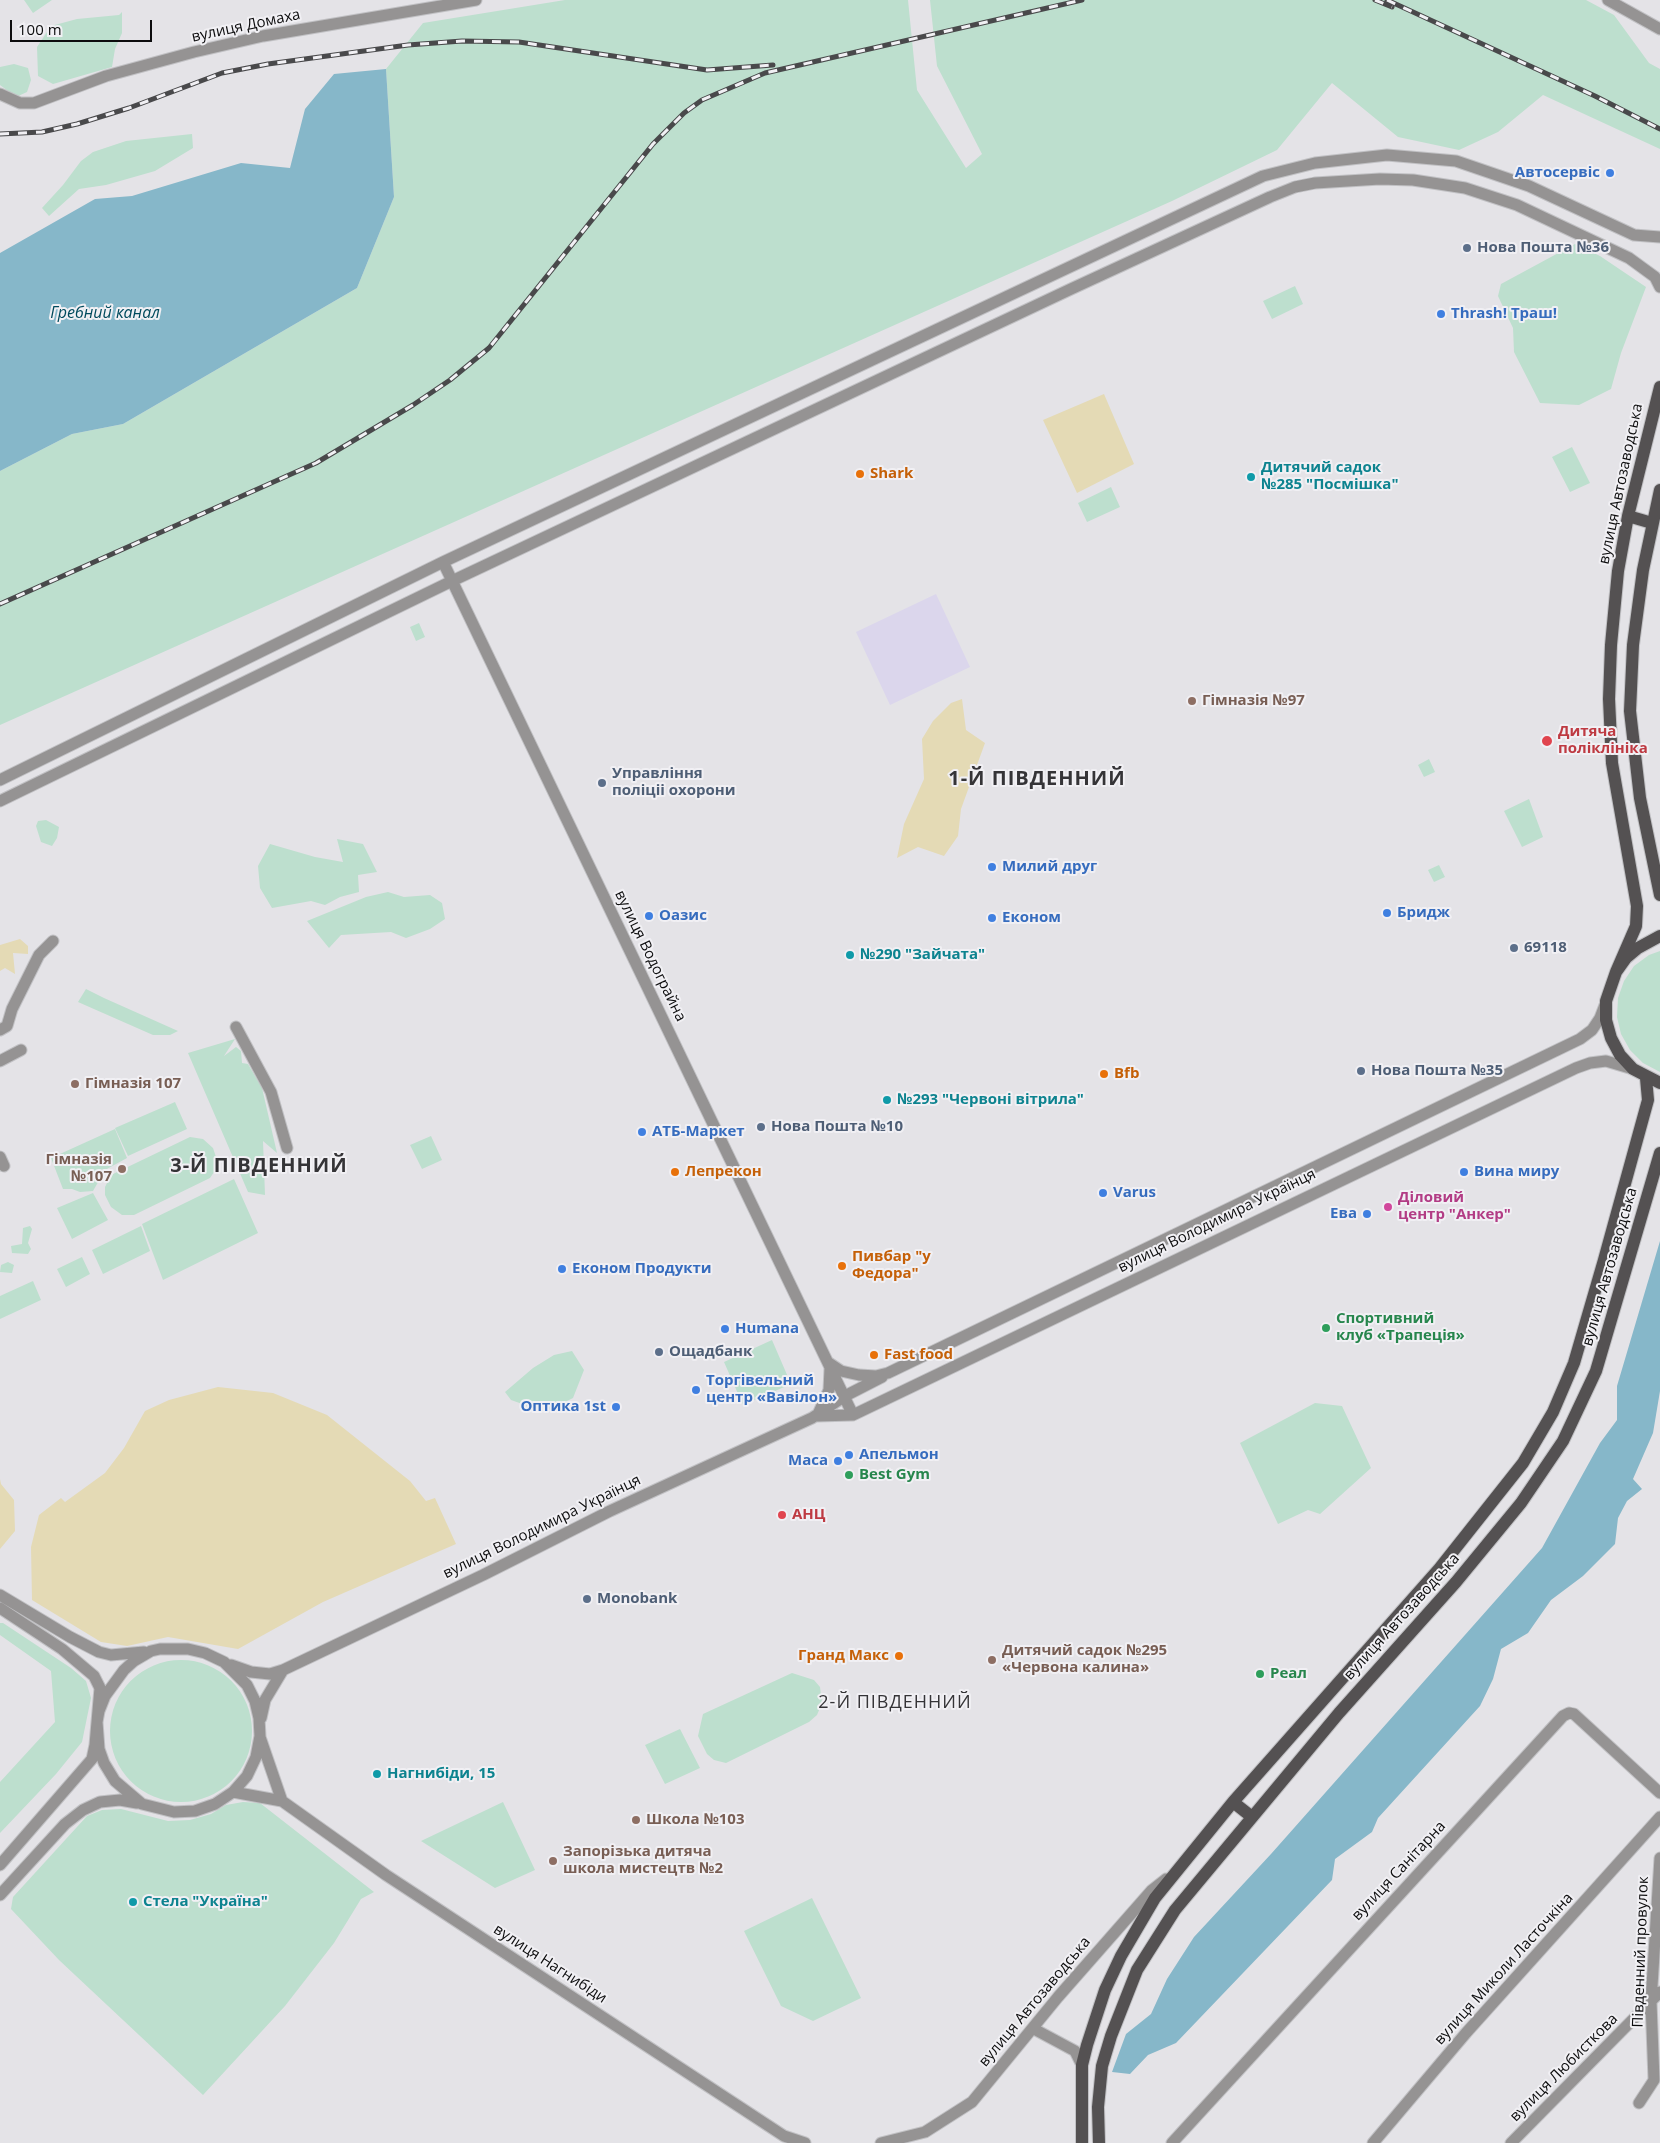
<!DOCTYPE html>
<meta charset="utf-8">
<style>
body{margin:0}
#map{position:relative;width:1660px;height:2143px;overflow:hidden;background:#e4e3e7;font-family:"Open Sans",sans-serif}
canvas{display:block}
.scale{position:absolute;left:10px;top:20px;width:142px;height:22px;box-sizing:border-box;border:2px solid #0c0c0d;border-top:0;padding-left:6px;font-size:15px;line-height:18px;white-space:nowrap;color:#0c0c0d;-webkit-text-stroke:4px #f1f0f4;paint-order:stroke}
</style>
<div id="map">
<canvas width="1660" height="2143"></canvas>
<div class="scale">100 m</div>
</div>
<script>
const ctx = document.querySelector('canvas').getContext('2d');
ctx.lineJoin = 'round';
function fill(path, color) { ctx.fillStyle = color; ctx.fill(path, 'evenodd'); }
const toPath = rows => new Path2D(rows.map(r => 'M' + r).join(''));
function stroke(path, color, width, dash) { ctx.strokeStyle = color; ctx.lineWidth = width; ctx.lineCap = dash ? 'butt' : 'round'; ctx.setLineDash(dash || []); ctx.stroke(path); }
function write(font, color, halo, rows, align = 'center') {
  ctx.font = font + ' "Open Sans",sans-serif'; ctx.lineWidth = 4; ctx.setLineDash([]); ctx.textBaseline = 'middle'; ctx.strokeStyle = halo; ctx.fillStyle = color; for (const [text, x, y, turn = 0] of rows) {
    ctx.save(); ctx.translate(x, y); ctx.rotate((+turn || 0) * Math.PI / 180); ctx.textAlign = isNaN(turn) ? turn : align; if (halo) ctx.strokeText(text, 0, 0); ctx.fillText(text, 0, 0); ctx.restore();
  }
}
const industrial = toPath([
 [936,594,970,667,890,705,856,632]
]);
const green = toPath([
 [24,0,52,0,33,13],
 [565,0,908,0,917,90,966,168,982,154,937,66,930,0,1586,0,1614,15,1649,63,1660,69,1660,149,1543,95,1498,132,1459,150,1398,137,1332,83,1277,150,1172,201,0,725,0,471,72,434,123,424,357,288,394,197,386,69,423,23],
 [122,12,122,33,115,49,112,67,53,84,38,76,37,47,51,26,77,19,119,15],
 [14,64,28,68,31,80,27,92,16,97,0,85,0,67],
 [192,134,193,148,155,171,106,185,79,189,49,216,42,208,63,185,81,161,93,152,126,141],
 [1575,244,1600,256,1646,287,1621,353,1611,389,1579,405,1540,403,1514,352,1513,328,1498,296,1501,284],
 [1295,286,1303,304,1272,319,1263,301],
 [1572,447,1590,483,1570,492,1552,457],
 [1111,487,1120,507,1087,522,1078,503],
 [419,623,425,637,416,641,410,627],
 [1429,759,1435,772,1424,777,1418,765],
 [1529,799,1543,837,1522,847,1504,811],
 [46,820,59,827,57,838,52,846,41,842,36,826,38,821],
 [337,839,363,844,377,872,358,875,359,892,340,897,325,905,311,901,272,908,260,888,258,866,270,844,315,857,343,862],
 [1439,865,1445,877,1434,882,1428,870],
 [388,892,404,897,430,895,442,903,445,919,430,929,406,938,391,932,341,935,329,948,307,921,366,897],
 [1660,951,1660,1072,1643,1063,1630,1050,1621,1034,1617,1017,1618,998,1624,981,1634,966,1649,955],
 [86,989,104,998,178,1031,170,1035,153,1035,78,1002],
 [235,1039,224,1056,236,1047,241,1051,242,1063,248,1064,262,1088,277,1153,263,1141,265,1195,248,1192,188,1053],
 [175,1102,187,1129,128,1156,115,1128],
 [115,1129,127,1158,105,1170,93,1191,80,1192,72,1189,63,1189,51,1158],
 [431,1136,442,1160,422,1169,410,1145],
 [190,1137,203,1139,213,1148,217,1160,214,1172,210,1178,134,1215,122,1215,111,1207,105,1195,105,1187,111,1175],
 [234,1179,258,1233,163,1280,142,1224],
 [93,1193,108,1220,72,1239,57,1208],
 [30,1226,32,1229,28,1243,31,1249,28,1254,12,1253,11,1246,22,1244,23,1228],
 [141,1226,150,1251,103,1274,92,1250],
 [82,1257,90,1274,66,1287,57,1269],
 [8,1262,14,1265,12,1273,0,1272,1,1265],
 [33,1281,41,1300,0,1319,0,1296],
 [772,1340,791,1384,743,1405,724,1362],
 [572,1351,584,1370,573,1398,545,1412,511,1400,505,1392,533,1368,554,1355],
 [1315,1403,1342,1406,1371,1468,1320,1514,1308,1510,1278,1524,1240,1443],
 [0,1623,3,1623,71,1668,86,1681,91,1698,82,1742,56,1774,0,1833,0,1782,55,1722,51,1671,0,1635],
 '110 1731a71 71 0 1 1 142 0a71 71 0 1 1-142 0Z',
 [792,1673,814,1680,820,1687,822,1703,817,1715,809,1722,726,1763,714,1760,707,1754,698,1736,703,1714],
 [680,1729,700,1768,665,1784,645,1745],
 [243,1802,260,1803,374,1892,361,1899,334,1943,285,2006,203,2095,59,1960,11,1909,13,1897,87,1816,102,1810,121,1809,168,1821,190,1820,211,1814,226,1805],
 [503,1802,535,1870,495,1888,421,1841],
 [812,1898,861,1998,813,2021,781,2006,744,1931]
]);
const sand = toPath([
 [1104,394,1134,464,1077,493,1043,420],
 [962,699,966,730,985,743,961,809,958,836,944,856,918,847,897,858,904,824,924,779,922,739,933,721,951,703],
 [20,939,28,946,28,954,13,953,15,974,5,968,0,971,0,945],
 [218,1387,273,1393,327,1415,410,1481,426,1501,435,1498,456,1544,323,1602,238,1649,168,1637,127,1646,101,1642,32,1600,31,1547,39,1515,61,1498,65,1502,105,1473,124,1448,145,1411,169,1400],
 [0,1479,1,1484,14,1500,15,1531,0,1549]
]);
const water = toPath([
 [386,69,394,197,357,288,123,424,72,434,0,471,0,253,95,199,132,196,241,163,290,168,305,109,334,74],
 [1660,1241,1660,1391,1653,1433,1633,1479,1642,1489,1627,1501,1618,1518,1615,1544,1583,1576,1551,1600,1528,1633,1501,1649,1493,1679,1480,1706,1378,1818,1372,1832,1335,1859,1332,1880,1176,2043,1148,2055,1130,2074,1112,2072,1126,2034,1151,2014,1167,1979,1194,1937,1271,1854,1542,1548,1600,1443,1617,1420,1617,1386]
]);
const minor = toPath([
 [1608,0,1660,29],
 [0,94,20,103,34,103,106,76,194,52,263,36,476,0],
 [443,562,853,1415],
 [0,780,443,562,1263,176,1315,163,1387,155,1456,161,1529,186,1634,235,1660,237],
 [0,801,452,581,1071,289,1270,197,1295,187,1315,183,1380,179,1413,180,1465,188,1517,205,1629,258,1655,277,1660,287],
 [236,1027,271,1092,287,1148],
 [0,1030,7,1026,12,1009,39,955,53,941],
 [0,1061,21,1050],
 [0,1157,4,1166],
 [829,1363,841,1371,859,1375,876,1376,888,1373,1580,1039,1592,1030,1600,1018,1605,1005],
 [819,1412,829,1390,830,1368],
 [817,1416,853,1415,1576,1068,1590,1063,1606,1061,1633,1069],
 [0,1595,70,1637,99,1652,111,1655,144,1652],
 [0,1608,62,1649,94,1676,100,1688,97,1722,99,1749,104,1763,115,1781,142,1804,174,1812,195,1811,215,1804,233,1792,247,1776,256,1757,260,1736,259,1718,255,1701,247,1685,224,1662,205,1653,188,1649,160,1649,151,1651,134,1661,124,1670,105,1696,99,1711,97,1722,95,1745,92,1759,0,1865],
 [231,1665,251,1672,270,1674,283,1670,483,1575,610,1511,812,1418,845,1396,882,1377],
 [261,1718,265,1700,283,1670],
 [260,1737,282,1801],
 [233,1792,282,1801,386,1875,784,2136,805,2143],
 [0,1895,65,1824,83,1810,100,1802,120,1800,137,1803],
 [1034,2029,1075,2051,1082,2065],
 [1639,2103,1654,2080,1651,2002,1660,1858],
 [881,2143,925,2132,972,2102,1058,1997,1152,1890,1166,1879],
 [1172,2143,1563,1716,1569,1713,1574,1714,1660,1793],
 [1373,2143,1466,2033,1660,1817],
 [1511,2143,1660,1992]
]);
const major = toPath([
 [1660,490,1643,570,1633,645,1630,711,1640,798,1660,895],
 [1628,516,1652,523],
 [1660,936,1638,948,1626,958,1616,972,1606,1001,1606,1020,1611,1038,1620,1055,1633,1069,1660,1083],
 [1616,972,1636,926,1637,906,1612,763,1609,699,1611,645,1618,571,1628,516,1660,387],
 [1233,1802,1252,1817],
 [1082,2143,1082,2065,1087,2045,1105,1990,1121,1956,1155,1898,1233,1802,1439,1569,1523,1463,1553,1412,1574,1363,1604,1260,1648,1100,1646,1078],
 [1099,2143,1098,2107,1102,2066,1111,2036,1137,1970,1175,1910,1339,1713,1456,1582,1521,1503,1563,1441,1596,1371,1660,1153]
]);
const rail = toPath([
 [1375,0,1392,7],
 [1387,0,1595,96,1660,129],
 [0,134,42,132,77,124,129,108,222,73,268,64,408,45,462,41,519,42,707,70,773,65],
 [0,604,316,463,413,405,450,380,489,348,653,144,684,113,702,100,765,73,1082,0]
]);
const markers = [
 [1610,173,5,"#3f7fe0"],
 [1467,248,5,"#5c6f8a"],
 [1441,314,5,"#3f7fe0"],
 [860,474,5,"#e8710a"],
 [1251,477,5,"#0f9aa8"],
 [1192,701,5,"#8d6e63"],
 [1547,741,6,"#e0444e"],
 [602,783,5,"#5c6f8a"],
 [992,867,5,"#3f7fe0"],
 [1387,913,5,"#3f7fe0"],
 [649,916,5,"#3f7fe0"],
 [992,918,5,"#3f7fe0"],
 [1514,948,5,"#5c6f8a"],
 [850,955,5,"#0f9aa8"],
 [1361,1071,5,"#5c6f8a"],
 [1104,1074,5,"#e8710a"],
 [75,1084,5,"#8d6e63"],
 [887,1100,5,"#0f9aa8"],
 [761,1127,5,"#5c6f8a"],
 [642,1132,5,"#3f7fe0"],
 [122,1169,5,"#8d6e63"],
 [675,1172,5,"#e8710a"],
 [1464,1172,5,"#3f7fe0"],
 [1103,1193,5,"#3f7fe0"],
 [1388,1207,5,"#d1479c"],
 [1367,1214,5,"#3f7fe0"],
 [842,1266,5,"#e8710a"],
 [562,1269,5,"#3f7fe0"],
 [1326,1328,5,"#2e9e5b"],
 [725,1329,5,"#3f7fe0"],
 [659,1352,5,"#5c6f8a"],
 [874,1355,5,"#e8710a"],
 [696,1390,5,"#3f7fe0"],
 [616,1407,5,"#3f7fe0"],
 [849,1455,5,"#3f7fe0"],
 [838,1461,5,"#3f7fe0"],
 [849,1475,5,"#2e9e5b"],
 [782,1515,5,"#e0444e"],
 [587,1599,5,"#5c6f8a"],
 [899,1656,5,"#e8710a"],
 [992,1660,5,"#8d6e63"],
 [1260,1674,5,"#2e9e5b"],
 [377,1774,5,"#0f9aa8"],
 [636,1820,5,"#8d6e63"],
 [553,1861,5,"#8d6e63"],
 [133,1902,5,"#0f9aa8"]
];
const streetNames = [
 ["вулиця Домаха",246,26,-12],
 ["вулиця Автозаводська",1621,484,-78],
 ["вулиця Водограйна",650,956,64],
 ["вулиця Володимира Українця",1217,1221,-26],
 ["вулиця Автозаводська",1610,1267,-74],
 ["вулиця Володимира Українця",542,1527,-26],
 ["вулиця Автозаводська",1402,1617,-48],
 ["вулиця Санітарна",1399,1871,-47],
 ["Південний провулок",1641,1952,-88],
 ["вулиця Нагнибіди",550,1964,33],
 ["вулиця Миколи Ласточкіна",1504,1969,-48],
 ["вулиця Автозаводська",1035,2002,-50],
 ["вулиця Любисткова",1564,2068,-45]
];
const shopNames = [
 ["Автосервіс",1600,173,"right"],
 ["Thrash! Траш!",1451,314],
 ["Милий друг",1002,867],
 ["Бридж",1397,913],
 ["Оазис",659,916],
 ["Економ",1002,918],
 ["АТБ-Маркет",652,1132],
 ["Вина миру",1474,1172],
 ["Varus",1113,1193],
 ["Ева",1357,1214,"right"],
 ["Економ Продукти",572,1269],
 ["Humana",735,1329],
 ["Торгівельний",706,1381],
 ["центр «Вавілон»",706,1398],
 ["Оптика 1st",606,1407,"right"],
 ["Апельмон",859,1455],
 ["Маса",828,1461,"right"]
];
const serviceNames = [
 ["Нова Пошта №36",1477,248],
 ["Управлiння",612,774],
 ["полiцii охорони",612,791],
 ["69118",1524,948],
 ["Нова Пошта №35",1371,1071],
 ["Нова Пошта №10",771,1127],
 ["Ощадбанк",669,1352],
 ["Monobank",597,1599]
];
const cultureNames = [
 ["Дитячий садок",1261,468],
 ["№285 \"Посмішка\"",1261,485],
 ["№290 \"Зайчата\"",860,955],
 ["№293 \"Червоні вітрила\"",897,1100],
 ["Нагнибіди, 15",387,1774],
 ["Стела \"Україна\"",143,1902]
];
const foodNames = [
 ["Shark",870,474],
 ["Bfb",1114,1074],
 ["Лепрекон",685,1172],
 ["Пивбар \"у",852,1257],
 ["Федора\"",852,1274],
 ["Fast food",884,1355],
 ["Гранд Макс",889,1656,"right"]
];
const educationNames = [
 ["Гімназія №97",1202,701],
 ["Гімназія 107",85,1084],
 ["Гімназія",112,1160,"right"],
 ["№107",112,1177,"right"],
 ["Дитячий садок №295",1002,1651],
 ["«Червона калина»",1002,1668],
 ["Школа №103",646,1820],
 ["Запорізька дитяча",563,1852],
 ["школа мистецтв №2",563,1869]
];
const healthNames = [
 ["Дитяча",1558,732],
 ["поліклініка",1558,749],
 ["АНЦ",792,1515]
];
const hotelNames = [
 ["Діловий",1398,1198],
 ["центр \"Анкер\"",1398,1215]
];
const leisureNames = [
 ["Спортивний",1336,1319],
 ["клуб «Трапеція»",1336,1336],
 ["Best Gym",859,1475],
 ["Реал",1270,1674]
];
const waterNames = [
 ["Гребний канал",105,313]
];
const quarterNames = [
 ["2-Й ПІВДЕННИЙ",895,1703]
];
const districtNames = [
 ["1-Й ПІВДЕННИЙ",1037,779],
 ["3-Й ПІВДЕННИЙ",259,1166]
];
fill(industrial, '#dbd6ec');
fill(green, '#bddfce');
fill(sand, '#e4dab5');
fill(water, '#86b7c9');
stroke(minor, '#c1c1c4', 13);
stroke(major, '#c1c1c4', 14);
stroke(minor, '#959393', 11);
stroke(major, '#545152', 12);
stroke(rail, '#49494b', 5);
stroke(rail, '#f1f0f4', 3, [9]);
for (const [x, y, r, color] of markers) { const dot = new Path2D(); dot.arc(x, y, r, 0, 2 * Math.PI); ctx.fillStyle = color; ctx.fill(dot); stroke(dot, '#f1f0f4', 2); }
write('15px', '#0c0c0d', '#f1f0f4', streetNames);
write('bold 15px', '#366cbe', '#f1f0f4', shopNames, 'left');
write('bold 15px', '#4e5e75', '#f1f0f4', serviceNames, 'left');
write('bold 15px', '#0d838f', '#f1f0f4', cultureNames, 'left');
write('bold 15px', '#c56008', '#f1f0f4', foodNames, 'left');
write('bold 15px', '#785e54', '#f1f0f4', educationNames, 'left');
write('bold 15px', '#be3a42', '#f1f0f4', healthNames, 'left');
write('bold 15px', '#b23c85', '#f1f0f4', hotelNames, 'left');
write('bold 15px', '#27864d', '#f1f0f4', leisureNames, 'left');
write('italic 16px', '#004a5d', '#f1f0f4', waterNames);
ctx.letterSpacing = '1px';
write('18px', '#353437', '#f1f0f4', quarterNames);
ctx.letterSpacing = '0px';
ctx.letterSpacing = '1px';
write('bold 20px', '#353437', '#f1f0f4', districtNames);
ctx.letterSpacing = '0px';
</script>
